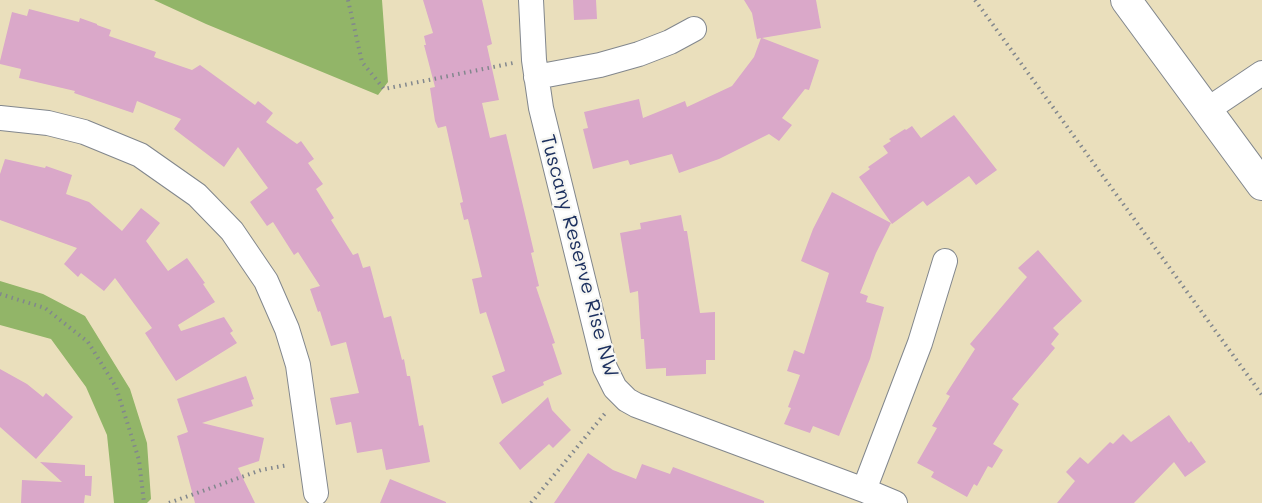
<!DOCTYPE html>
<style>
body{margin:0}
canvas{display:block;background:#eadfbc}
</style>
<canvas width="1262" height="503"></canvas>
<script>
const ctx = document.querySelector('canvas').getContext('2d');
ctx.lineJoin = 'round';
function fill(path, color) { ctx.fillStyle = color; ctx.fill(path, 'evenodd'); }
const toPath = rows => new Path2D(rows.map(r => 'M' + r).join(''));
function stroke(path, color, width, dash) { ctx.strokeStyle = color; ctx.lineWidth = width; ctx.lineCap = dash ? 'butt' : 'round'; ctx.setLineDash(dash || []); ctx.stroke(path); }
function write(font, color, halo, rows, align = 'center') {
  ctx.font = font + ' Mali,sans-serif'; ctx.lineWidth = 4.5; ctx.setLineDash([]); ctx.textBaseline = 'middle'; ctx.strokeStyle = halo; ctx.fillStyle = color; for (const [text, x, y, turn = 0] of rows) {
    ctx.save(); ctx.translate(x, y); ctx.rotate((+turn || 0) * Math.PI / 180); ctx.textAlign = isNaN(turn) ? turn : align; if (halo) ctx.strokeText(text, 0, 0); ctx.fillText(text, 0, 0); ctx.restore();
  }
}
const forest = toPath([
 [154,0,382,0,388,82,378,95,206,24],
 [0,281,43,294,85,316,130,389,147,443,151,499,147,503,114,503,107,435,86,387,51,339,0,325]
]);
const building = toPath([
 [423,0,482,0,492,44,487,46,499,100,482,103,490,138,506,134,534,252,531,253,539,286,536,287,555,343,552,344,562,374,543,382,544,385,502,404,492,376,505,371,486,312,480,314,472,279,482,277,468,219,464,220,460,203,463,202,446,126,438,128,435,121,430,88,435,87,424,45,426,45,424,36,433,33],
 [573,0,596,0,597,19,574,20],
 [744,0,816,0,821,28,762,38,819,60,809,90,805,89,782,118,792,125,779,141,769,134,719,159,679,173,672,154,630,165,628,160,593,169,583,129,588,128,584,112,639,99,643,118,685,101,687,107,732,86,754,57,761,38,757,39,752,13],
 [29,9,79,22,80,18,97,24,97,25,111,30,109,36,156,52,154,57,192,70,200,65,255,105,258,101,273,113,266,122,297,144,301,141,314,159,308,163,323,184,316,189,334,218,331,220,353,255,358,253,363,268,370,266,384,318,391,316,402,360,404,359,407,376,410,376,419,426,423,425,430,462,386,470,382,449,357,453,351,422,336,425,330,398,359,393,346,342,331,346,320,311,318,312,310,289,320,286,298,252,294,255,273,222,267,226,250,202,268,188,238,147,224,167,174,129,181,119,137,101,133,113,74,93,75,91,19,78,21,69,0,64,0,61,12,12,27,16],
 [954,115,997,170,976,185,969,176,927,206,923,201,892,224,859,177,870,169,868,167,888,153,883,146,891,141,889,139,905,129,906,130,912,126,921,138],
 [5,159,45,168,46,166,72,175,66,194,89,202,122,231,141,208,160,223,146,241,168,271,187,258,205,283,203,284,215,302,178,325,181,331,224,317,233,331,230,333,237,343,176,381,145,333,152,328,115,278,104,291,81,273,78,277,64,264,77,248,0,220,0,174],
 [832,192,891,223,876,253,860,293,868,296,866,302,884,307,870,359,839,436,813,426,810,433,784,424,791,408,788,407,800,375,787,371,794,350,804,354,829,273,801,261,813,229],
 [681,215,684,231,687,231,700,313,715,312,715,360,706,360,706,374,666,376,666,368,646,369,644,339,641,339,638,291,630,293,620,233,641,229,640,223],
 [1038,250,1082,301,1053,328,1059,334,1051,344,1055,348,1012,399,1019,404,993,444,1003,450,992,468,988,466,977,486,974,484,967,497,931,477,934,472,917,463,937,428,932,426,950,396,946,394,975,349,970,344,1027,277,1018,268],
 [0,369,27,384,43,397,46,393,73,417,36,459,0,427],
 [246,376,254,399,251,400,253,406,202,423,264,438,259,461,238,468,255,503,195,503,177,436,188,432,177,399],
 [548,397,552,410,571,430,553,448,549,444,520,470,499,443],
 [1169,415,1189,443,1191,441,1206,462,1185,477,1174,462,1134,503,1057,503,1075,481,1066,472,1080,457,1088,464,1110,442,1113,444,1123,434,1131,442],
 [588,453,613,470,636,479,642,464,670,474,673,467,764,501,764,503,554,503],
 [40,462,85,465,85,476,92,476,91,496,85,495,84,503,21,503,22,480,62,482],
 [390,479,446,502,446,503,380,503]
]);
const path = toPath([
 [348,0,362,62,384,89,513,63],
 [975,0,1262,395],
 [0,294,45,308,88,342,116,387,139,460,144,503],
 [169,503,261,470,288,465],
 [531,503,607,411]
]);
const minor = toPath([
 [531,0,534,60,541,108,605,368,615,388,627,400,636,405,864,490,895,503],
 [536,77,600,65,639,54,670,42,694,29],
 [1207,110,1262,73],
 [0,118,48,123,84,132,140,155,197,195,232,231,266,281,287,329,298,365,316,493],
 [864,490,920,343,945,261]
]);
const tertiary = toPath([
 [1126,0,1262,185]
]);
const streetNames = [
 ["Tuscany Reserve Rise NW",579,256,75]
];
fill(forest, '#92b568');
fill(building, '#daa8c9');
stroke(minor, '#82878d', 26);
stroke(tertiary, '#82878d', 32);
stroke(path, '#82878d', 4, [1.5, 4.5]);
stroke(minor, '#fff', 24);
stroke(tertiary, '#fff', 30);
write('20px', '#1b2f5e', '#f6f6f2', streetNames);
</script>
